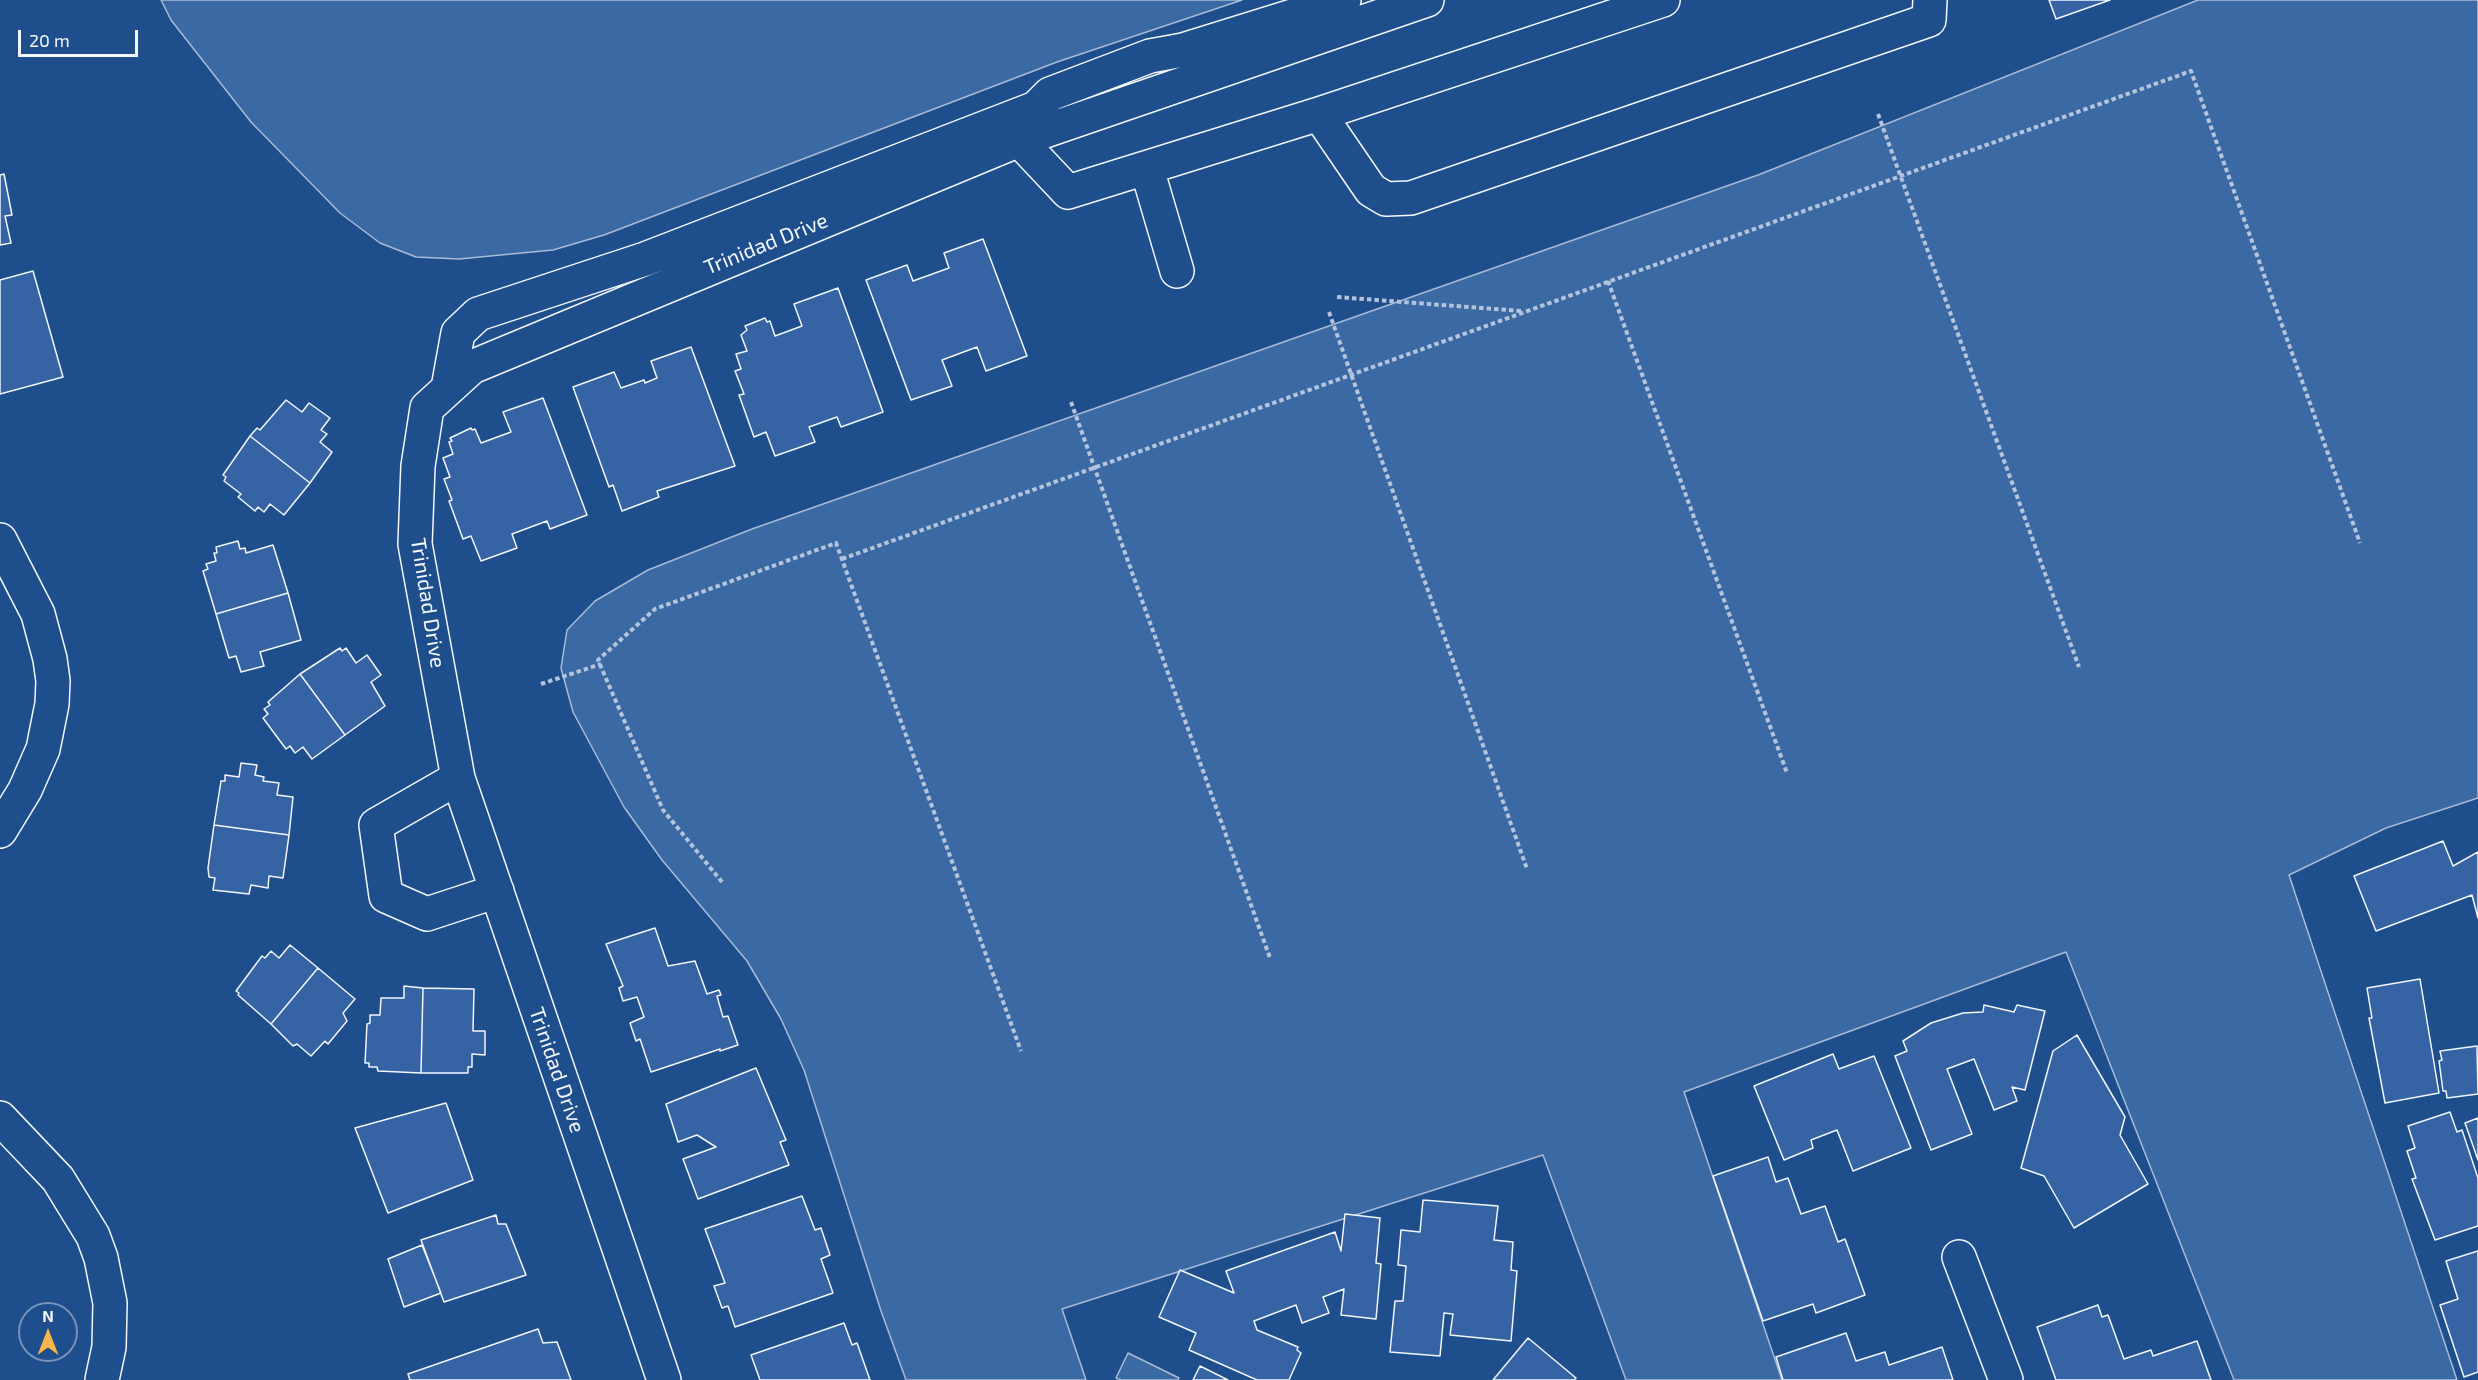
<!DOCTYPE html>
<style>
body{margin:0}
#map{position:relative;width:2478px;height:1380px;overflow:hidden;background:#1f4e8c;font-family:"Exo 2",sans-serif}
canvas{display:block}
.north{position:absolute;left:18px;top:1302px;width:60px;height:60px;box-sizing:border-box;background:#1f4e8c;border:2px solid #7391ba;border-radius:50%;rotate:0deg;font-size:16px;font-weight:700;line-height:24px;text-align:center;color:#f2f6ff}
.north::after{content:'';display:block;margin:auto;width:21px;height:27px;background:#ffb74d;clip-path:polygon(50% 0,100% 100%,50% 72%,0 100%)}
.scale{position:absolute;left:18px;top:30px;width:120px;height:27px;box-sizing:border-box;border:3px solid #f2f6ff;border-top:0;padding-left:8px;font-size:18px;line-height:21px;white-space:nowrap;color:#f2f6ff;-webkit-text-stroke:4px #1f4e8c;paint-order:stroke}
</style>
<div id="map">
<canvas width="2478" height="1380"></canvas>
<div class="north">N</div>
<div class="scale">20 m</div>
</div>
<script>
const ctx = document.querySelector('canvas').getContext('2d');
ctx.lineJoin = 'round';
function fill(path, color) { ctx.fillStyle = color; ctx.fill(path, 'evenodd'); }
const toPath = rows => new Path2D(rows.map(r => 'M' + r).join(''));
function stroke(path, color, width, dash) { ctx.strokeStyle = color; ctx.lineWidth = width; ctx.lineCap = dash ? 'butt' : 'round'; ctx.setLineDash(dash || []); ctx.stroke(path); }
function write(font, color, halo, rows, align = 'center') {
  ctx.font = font + ' "Exo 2",sans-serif'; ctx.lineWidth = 4.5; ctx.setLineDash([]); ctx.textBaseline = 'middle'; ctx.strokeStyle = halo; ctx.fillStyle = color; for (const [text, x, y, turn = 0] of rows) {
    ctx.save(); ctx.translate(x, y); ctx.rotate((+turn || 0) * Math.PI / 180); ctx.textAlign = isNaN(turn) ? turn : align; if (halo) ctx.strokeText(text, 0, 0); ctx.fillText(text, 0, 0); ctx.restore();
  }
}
const water = toPath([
 [161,0,1242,0,1057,62,604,235,553,250,459,259,416,257,380,243,340,213,251,122,171,20,161,0],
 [2198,0,2478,0,2478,798,2386,828,2289,875,2457,1380,2234,1380,2066,952,1684,1092,1782,1380,1626,1380,1543,1155,1062,1309,1086,1380,906,1380,881,1311,804,1070,781,1019,747,961,662,860,624,807,573,712,561,668,567,630,595,601,648,570,752,529,1758,175,2198,0],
 [1128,1353,1179,1378,1178,1380,1121,1380,1116,1378,1128,1353]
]);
const building = toPath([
 [2049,0,2110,0,2056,19,2049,0],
 [4,174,12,215,5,216,11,243,0,245,0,175,4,174],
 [983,239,1027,356,986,371,977,347,942,360,952,386,911,400,866,280,907,265,913,281,949,268,944,253,983,239],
 [33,271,63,377,0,394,0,280,33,271],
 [838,288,883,412,841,427,837,417,809,427,815,442,775,456,766,432,754,437,739,395,744,394,735,371,741,369,736,354,747,351,741,335,747,330,745,326,765,318,767,322,770,321,775,336,802,326,794,304,838,288],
 [691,347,735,466,657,491,659,497,622,511,613,485,609,487,573,387,614,372,621,388,644,380,645,383,657,378,651,361,691,347],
 [543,398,587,515,550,529,547,521,512,534,517,548,481,561,471,536,463,539,449,501,452,500,444,479,450,477,443,458,453,454,449,442,452,441,450,438,471,428,472,430,475,429,481,443,511,432,503,412,543,398],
 [286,400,302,412,309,403,330,418,321,430,327,434,320,442,332,452,310,483,250,436,257,428,260,430,286,400],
 [250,436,310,483,284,515,270,504,264,512,258,507,255,511,238,497,241,494,224,481,226,477,223,475,250,436],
 [238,541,240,549,245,548,246,553,273,545,288,593,216,614,203,571,208,569,206,564,216,561,214,553,217,553,216,547,238,541],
 [288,593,301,640,260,652,264,666,241,672,236,656,229,658,216,614,288,593],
 [340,648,342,651,346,648,356,663,367,655,381,675,371,682,385,706,345,735,300,674,340,648],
 [300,674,345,735,312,759,303,747,295,753,290,746,286,749,263,718,268,714,264,709,270,705,268,702,300,674],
 [241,763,257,765,255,775,264,777,263,781,279,783,277,795,293,797,289,835,214,825,221,781,225,781,225,775,239,777,241,763],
 [214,825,289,835,283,878,269,876,268,888,251,885,249,894,213,890,215,878,209,877,208,868,214,825],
 [2443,841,2453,866,2478,852,2478,918,2472,895,2376,931,2354,876,2443,841],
 [655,928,668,966,695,961,707,994,719,990,721,995,717,996,723,1017,728,1016,738,1045,720,1051,720,1049,651,1072,640,1039,636,1041,630,1023,644,1017,637,997,623,1001,619,988,623,986,606,944,655,928],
 [290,945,318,968,271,1024,238,995,239,993,236,991,262,956,265,958,271,951,279,958,290,945],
 [318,968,355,999,343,1013,347,1021,328,1044,325,1041,311,1056,297,1044,293,1046,271,1024,318,968],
 [2420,979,2439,1093,2385,1103,2369,1018,2372,1018,2367,988,2420,979],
 [404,986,423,988,421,1073,378,1071,377,1067,369,1067,369,1063,365,1063,367,1024,370,1023,370,1015,380,1015,381,998,404,998,404,986],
 [423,988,474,989,473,1031,485,1031,485,1055,472,1054,472,1067,468,1067,468,1073,421,1073,423,988],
 [1984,1005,2014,1012,2017,1005,2045,1011,2025,1090,2012,1087,2017,1101,1994,1110,1974,1059,1947,1069,1972,1134,1931,1150,1895,1056,1907,1051,1903,1041,1931,1023,1963,1013,1983,1012,1984,1005],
 [2077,1035,2125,1117,2120,1135,2148,1184,2074,1228,2044,1176,2021,1168,2053,1051,2077,1035],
 [2477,1046,2478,1094,2447,1098,2446,1091,2443,1091,2439,1061,2442,1060,2440,1051,2477,1046],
 [1833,1054,1839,1069,1874,1056,1911,1148,1853,1171,1837,1130,1811,1140,1813,1148,1784,1160,1754,1086,1833,1054],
 [756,1068,786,1140,780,1142,789,1165,698,1199,683,1159,716,1147,697,1135,678,1142,666,1104,756,1068],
 [446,1103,473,1180,388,1213,355,1128,446,1103],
 [2450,1112,2457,1132,2462,1130,2478,1178,2478,1226,2435,1240,2412,1179,2416,1178,2407,1151,2415,1148,2408,1126,2450,1112],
 [2478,1118,2478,1160,2465,1123,2478,1118],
 [1768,1157,1776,1182,1788,1178,1801,1214,1825,1206,1838,1242,1845,1239,1865,1295,1816,1313,1813,1304,1763,1321,1713,1176,1768,1157],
 [802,1196,815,1230,821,1228,830,1255,821,1259,833,1293,735,1327,728,1306,722,1308,714,1286,725,1283,705,1229,802,1196],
 [1423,1200,1498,1206,1494,1240,1513,1242,1511,1270,1517,1271,1511,1341,1450,1335,1453,1314,1444,1313,1440,1356,1390,1352,1395,1301,1403,1301,1406,1266,1398,1265,1401,1230,1420,1232,1423,1200],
 [1345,1214,1380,1218,1376,1263,1381,1264,1376,1319,1341,1315,1344,1289,1323,1297,1329,1313,1302,1323,1296,1305,1254,1321,1257,1330,1298,1347,1297,1350,1301,1353,1289,1380,1257,1380,1189,1350,1196,1333,1159,1317,1180,1270,1234,1293,1226,1271,1335,1232,1341,1251,1345,1214],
 [496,1215,498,1224,506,1224,526,1275,444,1302,421,1240,496,1215],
 [422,1245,441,1293,404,1307,388,1259,422,1245],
 [2478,1251,2478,1372,2464,1377,2440,1305,2458,1299,2446,1261,2478,1251],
 [2098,1305,2102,1317,2108,1315,2124,1359,2151,1350,2153,1356,2197,1341,2211,1380,2056,1380,2037,1327,2098,1305],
 [844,1323,852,1345,857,1343,870,1380,760,1380,751,1355,844,1323],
 [538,1329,543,1343,557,1342,571,1380,410,1380,408,1374,538,1329],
 [1846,1333,1856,1361,1885,1352,1889,1365,1942,1347,1953,1380,1783,1380,1776,1357,1846,1333],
 [1528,1338,1576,1378,1574,1380,1493,1380,1528,1338],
 [1200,1366,1228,1380,1193,1380,1200,1366]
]);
const path = toPath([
 [1878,114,2079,667],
 [1608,281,1787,773],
 [1337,297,1521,311],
 [1329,312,1527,869],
 [1071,402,1270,958],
 [842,559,2191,71,2360,543],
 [541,684,601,664],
 [722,882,663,810,598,660,655,609,836,543,1021,1051]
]);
const minor = toPath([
 [1319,114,1371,190,1386,199,1411,198,1929,20,1930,0],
 [1019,140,1068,192,1319,114,1663,0],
 [1147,169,1177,271],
 [448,388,458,333,478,314,645,259,1036,108,1050,94,1150,56,1183,50,1344,0],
 [0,540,38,614,50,659,53,681,52,704,43,749,25,790,0,831],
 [458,778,376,825,386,896,427,914,497,891],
 [0,1118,58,1179,93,1236,101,1258,110,1303,109,1347,102,1380],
 [1959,1257,2006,1380],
 [664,1380,458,778,415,544,418,466,427,408,472,367,1019,140,1427,0]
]);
const streetNames = [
 ["Trinidad Drive",766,244,-22],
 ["Trinidad Drive",428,603,81],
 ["Trinidad Drive",557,1070,71]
];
fill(water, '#3b69a3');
stroke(water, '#a8bbd7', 1.5);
fill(building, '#3563a3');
stroke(building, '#f2f6ff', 1.5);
stroke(minor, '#f2f6ff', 36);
stroke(path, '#b3c4dc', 4, [4.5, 3]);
stroke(minor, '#1f4e8c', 33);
write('21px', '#f2f6ff', '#1f4e8c', streetNames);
</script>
